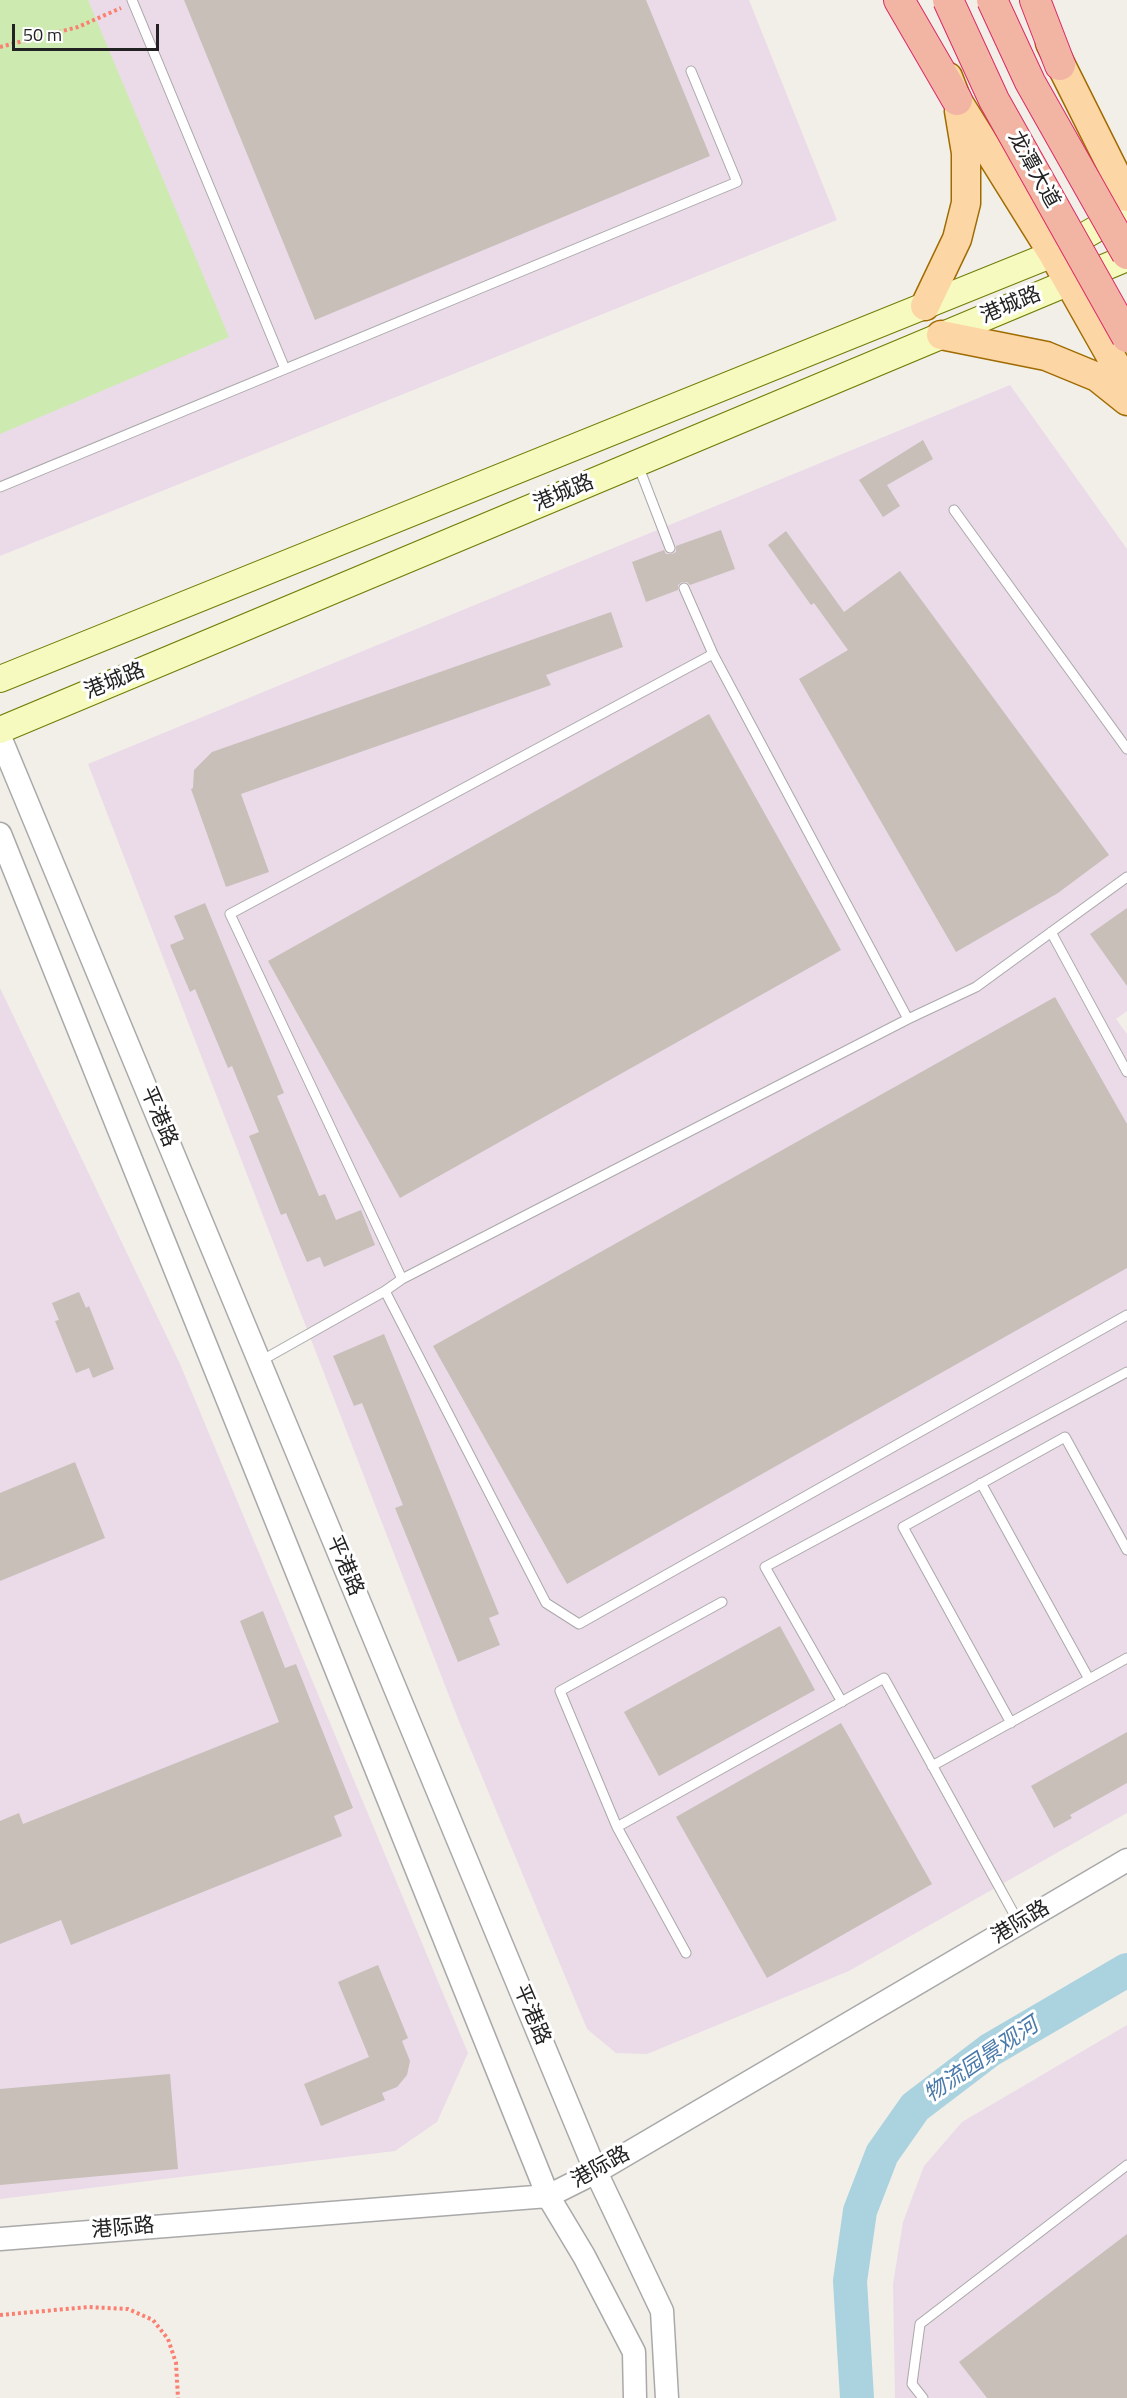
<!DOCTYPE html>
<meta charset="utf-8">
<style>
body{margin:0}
#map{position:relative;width:1127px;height:2398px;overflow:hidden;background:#f2efe9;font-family:"Titillium Web",sans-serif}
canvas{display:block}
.scale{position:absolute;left:12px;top:24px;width:147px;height:27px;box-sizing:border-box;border:3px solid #222;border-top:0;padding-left:8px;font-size:18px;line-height:21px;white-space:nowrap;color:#222;-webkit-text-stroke:4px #fff;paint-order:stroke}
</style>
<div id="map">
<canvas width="1127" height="2398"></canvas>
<div class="scale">50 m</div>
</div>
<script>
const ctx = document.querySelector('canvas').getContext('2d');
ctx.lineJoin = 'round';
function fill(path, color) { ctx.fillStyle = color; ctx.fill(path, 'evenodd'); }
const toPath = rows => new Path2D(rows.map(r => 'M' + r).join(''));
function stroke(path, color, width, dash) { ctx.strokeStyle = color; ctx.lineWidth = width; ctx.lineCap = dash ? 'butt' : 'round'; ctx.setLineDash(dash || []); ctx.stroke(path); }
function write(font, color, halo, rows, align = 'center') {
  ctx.font = font + ' "Titillium Web","Noto Sans SC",sans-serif'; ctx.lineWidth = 6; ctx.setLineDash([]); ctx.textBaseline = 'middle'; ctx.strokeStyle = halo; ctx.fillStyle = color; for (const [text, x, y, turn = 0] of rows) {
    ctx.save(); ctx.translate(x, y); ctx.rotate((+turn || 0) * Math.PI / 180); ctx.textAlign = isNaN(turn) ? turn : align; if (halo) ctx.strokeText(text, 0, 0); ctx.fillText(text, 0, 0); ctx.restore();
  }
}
const industrial = toPath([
 [0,0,749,0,837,220,0,556],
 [1010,385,1127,549,1127,1011,1116,1019,1127,1034,1127,1813,849,1971,647,2054,616,2053,587,2029,458,1719,88,764],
 [0,988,180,1364,468,2053,437,2122,395,2151,0,2199],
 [1127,2025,1127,2398,895,2398,893,2284,903,2222,924,2166,962,2122]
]);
const grass = toPath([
 [0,0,88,0,229,337,0,434]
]);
const river = toPath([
 [857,2398,850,2281,860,2211,882,2154,915,2107,990,2050,1127,1970]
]);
const building = toPath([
 [184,0,646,0,710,156,315,320],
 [923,440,933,459,887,485,900,506,883,517,859,480],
 [721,530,735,569,690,585,687,582,682,582,678,585,678,590,646,602,632,562,664,550,666,554,672,554,676,552,676,546],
 [786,531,844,612,900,571,1109,855,1058,893,956,952,799,679,848,650,814,603,811,605,768,545],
 [611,612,623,647,546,675,551,685,241,794,269,872,226,887,191,789,193,788,194,770,212,752],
 [709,714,841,950,400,1198,268,961],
 [205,903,284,1093,277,1096,319,1196,325,1194,336,1220,361,1210,375,1245,324,1267,320,1257,307,1262,286,1213,281,1215,249,1136,259,1132,232,1066,228,1068,195,989,190,992,170,945,184,939,174,916],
 [1127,908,1127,986,1090,934],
 [1055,997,1127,1124,1127,1268,567,1584,433,1346],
 [79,1292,86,1308,89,1306,114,1369,93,1378,89,1368,76,1373,55,1321,59,1320,52,1303],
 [384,1334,499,1614,489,1618,500,1645,458,1662,395,1508,403,1505,362,1403,354,1406,333,1356],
 [75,1462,105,1538,0,1581,0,1493],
 [263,1611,285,1668,296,1664,353,1808,334,1816,342,1836,71,1945,61,1920,0,1944,0,1821,19,1813,23,1824,279,1722,240,1621],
 [780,1626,815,1690,659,1776,624,1712],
 [841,1723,932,1884,767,1978,676,1817],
 [1127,1732,1127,1783,1070,1815,1072,1818,1054,1828,1031,1786],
 [378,1965,408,2038,402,2041,410,2061,407,2075,397,2087,382,2093,385,2100,321,2126,304,2084,369,2057,338,1982],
 [170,2074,178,2169,0,2185,0,2089],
 [1127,2234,1127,2398,987,2398,959,2362]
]);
const path = toPath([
 [0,47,78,27,121,8],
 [0,2315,88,2307,128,2309,153,2320,168,2339,176,2363,178,2398]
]);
const service = toPath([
 [132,0,285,369],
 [638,465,670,548],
 [0,487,737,182,691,71],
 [954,510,1127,749],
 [1051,932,1127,1072],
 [908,1019,976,987,1127,877],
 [402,1279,230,914,713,654],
 [385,1291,546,1603,579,1624,1127,1315],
 [259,1362,385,1291,402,1279,908,1019,713,654,684,588],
 [981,1483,1089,1679],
 [842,1702,765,1567,1127,1372],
 [1011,1723,903,1527,1065,1437,1127,1550],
 [932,1766,1127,1658],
 [617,1827,884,1678,1019,1923],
 [686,1953,617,1827,560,1691,722,1602],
 [923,2398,912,2384,920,2324,1127,2165]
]);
const tertiary = toPath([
 [0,737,596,2172,662,2311,667,2398],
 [0,834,548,2196,584,2256,634,2352,635,2398],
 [0,2239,548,2196,596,2172,1127,1860]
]);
const secondary = toPath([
 [0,679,1053,254,1127,211],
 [0,730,1127,258]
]);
const primary = toPath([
 [1050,43,1127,197],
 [948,77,957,100,1053,254,1127,385],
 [925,306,957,239,966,203,966,153,959,111],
 [941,335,1046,356,1097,377,1127,401]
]);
const trunk = toPath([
 [899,0,957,100],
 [1035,0,1060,65]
]);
const trunkBridge = toPath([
 [948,0,994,100,1127,337],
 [992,0,1030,82,1127,254]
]);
const streetNames = [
 ["龙潭大道",1033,170,61],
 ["港城路",1011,306,-23],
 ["港城路",564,494,-23],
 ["港城路",115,682,-22],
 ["平港路",158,1117,67],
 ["平港路",344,1566,67],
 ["港际路",1021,1923,-31],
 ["平港路",531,2015,67],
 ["港际路",601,2168,-29],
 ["港际路",123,2229,-5]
];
const waterNames = [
 ["物流园景观河",982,2061,-34]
];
fill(industrial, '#ebdbe8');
fill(grass, '#cdebb0');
stroke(river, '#aad3df', 34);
fill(building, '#c7bfb8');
stroke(service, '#a9a9a9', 11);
stroke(tertiary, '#a9a9a9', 25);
stroke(secondary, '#707d05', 28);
stroke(primary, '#a06b00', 31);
stroke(trunk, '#dc2a67', 32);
stroke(path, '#fa8072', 4, [3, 3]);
stroke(service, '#fff', 9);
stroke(tertiary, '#fff', 22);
stroke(secondary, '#f7fabf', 26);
stroke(primary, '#fcd6a4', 28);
stroke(trunk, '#f2b4a3', 30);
stroke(trunkBridge, '#dc2a67', 32, []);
stroke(trunkBridge, '#f2b4a3', 30);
write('21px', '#222', '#fff', streetNames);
write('italic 22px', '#4a7aab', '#fff', waterNames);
</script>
